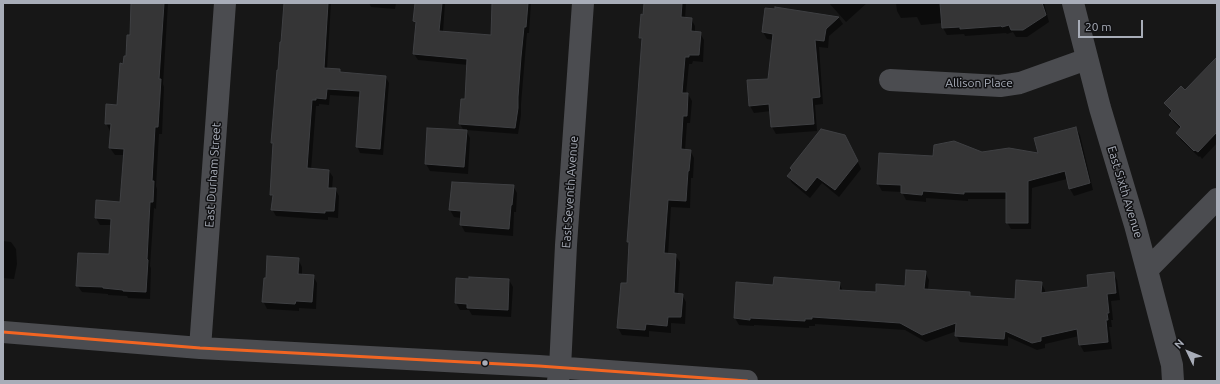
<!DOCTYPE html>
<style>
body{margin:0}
#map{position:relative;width:1220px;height:384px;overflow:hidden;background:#171717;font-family:Ubuntu,sans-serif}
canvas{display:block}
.frame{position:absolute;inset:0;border:4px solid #a8adb8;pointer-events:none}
.north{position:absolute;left:1168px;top:332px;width:40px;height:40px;-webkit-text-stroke:3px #111113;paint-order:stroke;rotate:313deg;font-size:11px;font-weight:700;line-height:16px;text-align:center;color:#a8adb8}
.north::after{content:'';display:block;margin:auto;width:14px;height:18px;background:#a8adb8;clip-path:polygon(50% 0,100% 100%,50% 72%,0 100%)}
.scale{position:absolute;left:1078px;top:20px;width:65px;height:18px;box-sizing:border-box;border:2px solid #a8adb8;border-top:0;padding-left:5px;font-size:12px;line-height:14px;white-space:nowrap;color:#a8adb8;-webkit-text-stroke:3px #111113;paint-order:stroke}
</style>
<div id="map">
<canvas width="1220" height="384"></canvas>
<div class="frame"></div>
<div class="north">N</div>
<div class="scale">20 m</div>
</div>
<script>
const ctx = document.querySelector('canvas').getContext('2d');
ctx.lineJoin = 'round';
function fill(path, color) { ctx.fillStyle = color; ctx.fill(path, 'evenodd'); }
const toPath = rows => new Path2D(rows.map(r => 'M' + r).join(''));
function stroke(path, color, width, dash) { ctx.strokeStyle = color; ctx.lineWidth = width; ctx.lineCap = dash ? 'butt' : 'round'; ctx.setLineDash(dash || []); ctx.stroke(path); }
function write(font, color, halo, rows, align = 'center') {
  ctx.font = font + ' Ubuntu,sans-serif'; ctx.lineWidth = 3; ctx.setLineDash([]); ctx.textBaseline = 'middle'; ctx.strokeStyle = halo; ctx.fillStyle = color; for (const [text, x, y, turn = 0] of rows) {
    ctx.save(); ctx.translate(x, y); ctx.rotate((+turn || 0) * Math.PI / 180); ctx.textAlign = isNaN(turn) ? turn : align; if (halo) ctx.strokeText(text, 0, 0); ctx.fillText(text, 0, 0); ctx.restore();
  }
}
const shadow = toPath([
 [133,3,168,3,163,84,164,87,162,134,159,134,156,186,157,189,156,209,154,208,150,266,151,268,150,299,128,298,127,296,108,295,108,294,82,292,77,285,110,255,112,225,100,225,96,218,121,203,124,155,115,155,110,148,112,131,110,131,106,123,118,106,124,65,131,36],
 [285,3,331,3,327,69,339,70,341,73,385,76,389,83,383,155,360,153,357,146,361,97,330,95,329,105,319,104,319,106,316,106,311,170,329,171,333,177,332,189,335,189,339,196,338,218,328,217,328,220,276,216,272,209,273,199,271,194,274,146,272,143,278,71,279,71,282,43],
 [364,3,396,3,395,9,371,7,369,3],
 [416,3,445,3,443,32,492,36,493,3,531,3,529,33,527,33,521,104,521,115,518,134,466,130,470,138,468,174,430,171,426,164,464,131,460,124,466,100,468,65,418,60,414,54,417,26,414,21],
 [645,3,686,3,685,19,691,19,695,26,695,32,700,33,704,40,703,62,693,61,692,64,689,64,686,94,688,94,692,101,690,123,687,123,685,150,690,150,694,158,693,178,691,178,690,208,671,207,668,255,675,255,680,262,678,295,682,295,686,302,685,324,671,323,671,333,649,331,649,337,622,335,618,328,628,284,630,245,628,242,642,41,640,37,644,16],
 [829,3,867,3,846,22],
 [896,3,1044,3,1049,22,1027,37,1016,37,1013,32,1007,34,1006,33,965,36,964,34,947,35,943,28,942,23,921,25,917,17,901,18,897,11],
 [776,8,839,18,843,24,829,36,828,48,819,47,823,104,815,105,817,131,776,134,772,127,771,111,754,113,750,106,768,80,773,40,767,39,763,32],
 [1217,58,1217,143,1202,159,1200,156,1199,157,1181,140,1177,133,1181,129,1174,122,1170,115,1172,113,1165,103,1185,91],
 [1076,128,1080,135,1093,190,1074,196,1070,189,1067,179,1032,188,1031,229,1011,229,1007,222,1007,199,968,199,968,201,926,198,926,202,906,200,902,192,882,191,878,184,934,157,982,153,1040,155],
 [849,143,861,169,839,197,822,183,810,198,792,183,788,176],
 [453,183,513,186,517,193,516,212,514,212,513,236,465,232,461,225,461,218,454,217,450,210],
 [3,241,11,242,16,249,17,264,14,279,3,278],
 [298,259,302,267,302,276,313,276,317,283,316,309,299,308,299,311,267,309,263,301,267,279],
 [925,272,929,280,928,290,969,293,971,297,1016,300,1041,283,1045,290,1045,294,1089,288,1113,273,1117,280,1120,300,1111,301,1113,320,1111,320,1112,327,1109,327,1112,349,1084,352,1080,345,1079,336,1045,344,1045,348,1037,350,1008,337,1008,346,960,342,956,335,957,331,926,342,905,330,815,324,815,326,809,326,809,328,754,325,754,326,739,325,735,318,737,283,774,286,839,283,843,291,877,293,906,287],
 [470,280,509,280,513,287,511,317,472,315,469,310,460,310,456,303]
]);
const building = toPath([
 [131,3,164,3,159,79,161,79,158,127,155,127,152,181,154,181,153,202,150,202,147,259,148,260,146,292,123,291,123,290,103,288,103,287,76,286,78,253,109,254,111,219,95,218,96,200,120,202,124,149,109,148,111,124,105,124,106,104,117,105,120,63,123,64,124,56,126,56,127,35,130,35,131,3],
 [284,3,328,3,324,68,340,69,340,72,386,76,380,149,356,147,360,91,327,89,326,99,316,98,316,100,312,100,307,168,329,170,328,188,336,188,334,211,325,211,325,213,271,210,273,195,270,195,273,143,271,143,277,70,278,70,280,42,281,42,284,3],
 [415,3,442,3,439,31,491,35,492,3,528,3,526,27,524,27,521,57,518,97,518,108,515,128,459,124,461,99,465,99,467,59,413,54,416,22,413,21,415,3],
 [644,3,682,3,681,17,692,18,691,31,701,32,699,55,689,55,689,57,685,57,682,93,688,93,687,116,683,116,681,149,691,150,689,171,688,171,686,201,668,200,664,253,676,254,674,293,683,294,681,317,668,317,667,326,646,324,645,330,617,328,621,283,627,283,629,242,627,242,642,38,639,38,641,14,643,15,644,3],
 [940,3,1042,3,1046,15,1023,30,1011,30,1009,25,1002,27,1001,26,960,29,960,27,942,28,940,3],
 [775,7,839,17,826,29,824,41,815,40,820,97,812,98,814,124,771,127,769,104,749,106,747,80,768,79,773,34,762,32,765,8,775,9,775,7],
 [1217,57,1217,132,1198,152,1195,150,1194,151,1176,133,1181,127,1169,115,1172,111,1164,103,1181,86,1185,90,1217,57],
 [1076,127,1090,183,1069,189,1065,171,1028,181,1028,223,1006,223,1006,192,964,192,964,194,923,191,922,195,901,193,901,185,877,184,879,153,933,156,934,145,954,141,982,152,1009,148,1038,153,1034,138,1076,127],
 [427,128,467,130,464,167,425,164,427,128],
 [821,129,845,135,858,161,835,190,817,177,806,191,787,176,792,170,790,168,821,129],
 [452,182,514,185,512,205,511,205,509,229,460,225,461,211,449,210,452,182],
 [267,256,299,258,298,274,314,275,312,302,296,301,295,304,262,302,264,278,266,278,267,256],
 [906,270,926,271,924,289,970,292,970,296,1015,299,1016,280,1042,282,1041,293,1088,287,1087,275,1114,272,1116,293,1107,294,1109,313,1107,313,1108,320,1106,320,1108,342,1079,345,1077,329,1041,337,1041,341,1032,343,1005,331,1004,339,955,336,956,323,922,335,900,323,812,317,812,319,805,319,805,321,750,318,750,320,734,318,736,282,773,285,774,277,840,282,839,290,876,292,876,284,905,286,906,270],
 [469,277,509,279,508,310,467,308,467,304,455,303,456,278,469,279,469,277]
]);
const minor = toPath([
 [1073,3,1100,108,1135,225,1147,270,1172,365,1173,381],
 [890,80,1000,86,1020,83,1087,59],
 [1147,270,1217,199],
 [3,332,200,348,539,366,747,381],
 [200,348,225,3],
 [558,381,560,368,566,245,583,3]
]);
const bus1 = toPath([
 [3,332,200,348,539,366,747,381]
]);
const markers = [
 [485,363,3.5,"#a8adb8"]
];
const streetNames = [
 ["Allison Place",979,83],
 ["East Durham Street",213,175,-86],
 ["East Seventh Avenue",570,192,-86],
 ["East Sixth Avenue",1125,192,73]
];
fill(shadow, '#0007');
fill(building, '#353536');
stroke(building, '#3f4043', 1);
stroke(minor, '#4b4c50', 22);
stroke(bus1, '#f26522', 3);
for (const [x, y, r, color] of markers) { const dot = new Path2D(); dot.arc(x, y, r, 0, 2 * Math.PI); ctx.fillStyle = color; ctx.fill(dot); stroke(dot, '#111113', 1.5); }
write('12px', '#a8adb8', '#111113', streetNames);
</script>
